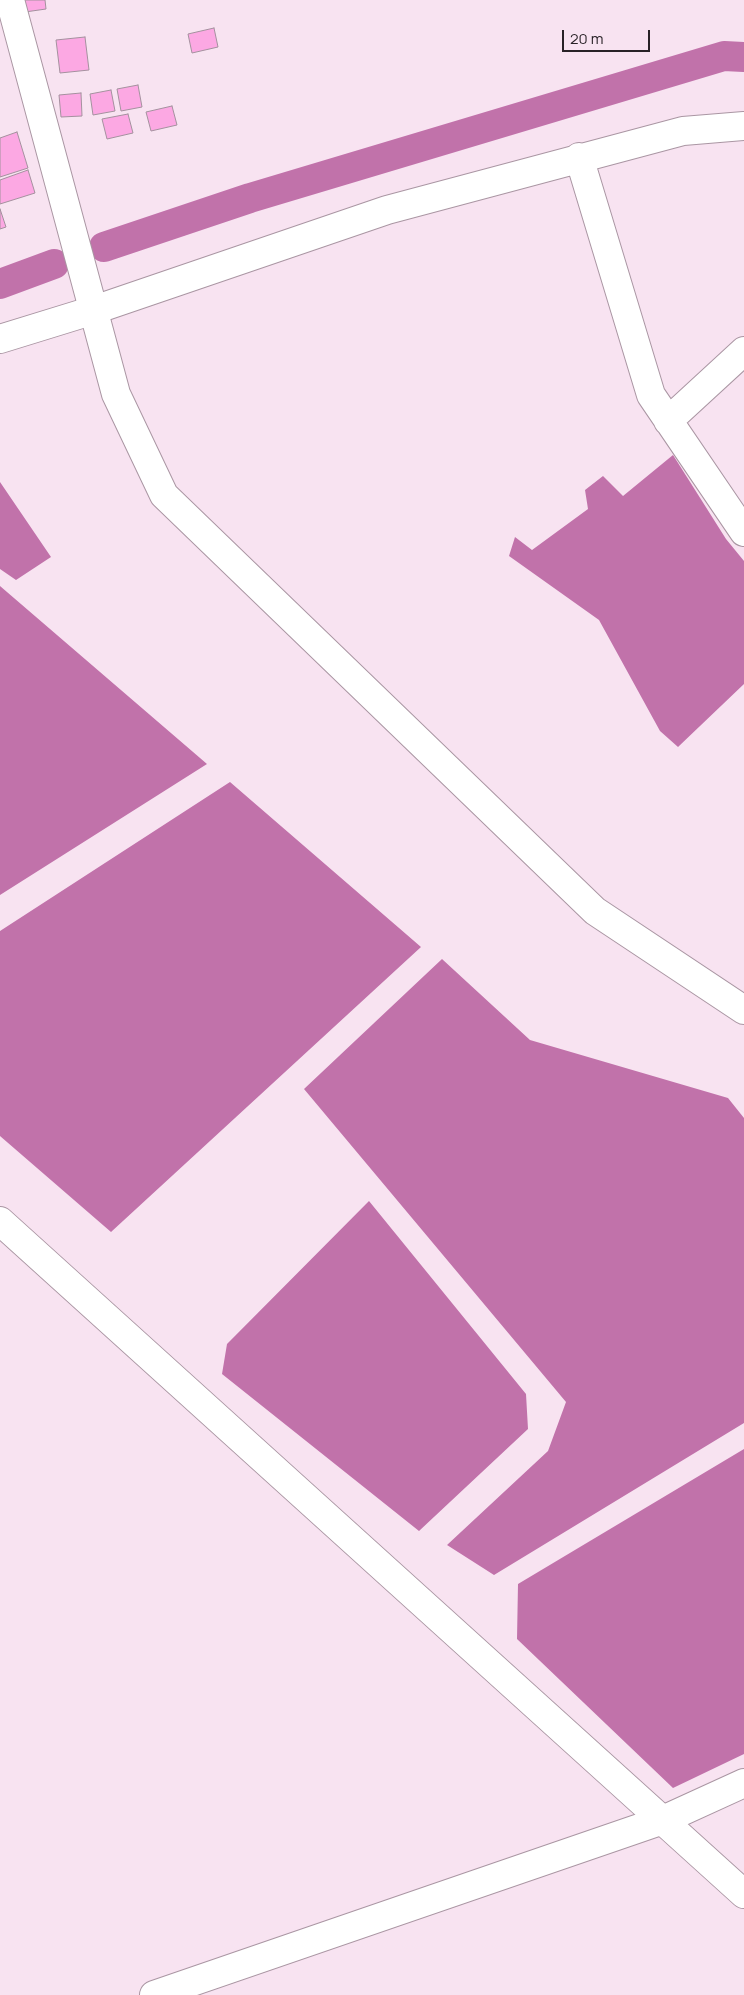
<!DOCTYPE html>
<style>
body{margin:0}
#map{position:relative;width:744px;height:1995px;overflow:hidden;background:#f8e3f1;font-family:Manrope,sans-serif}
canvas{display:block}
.scale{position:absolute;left:562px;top:30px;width:88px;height:22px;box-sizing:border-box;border:2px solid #292227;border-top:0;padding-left:6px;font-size:15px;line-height:18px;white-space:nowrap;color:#292227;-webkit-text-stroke:4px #f8e3f1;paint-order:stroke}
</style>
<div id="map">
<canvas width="744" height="1995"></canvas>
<div class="scale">20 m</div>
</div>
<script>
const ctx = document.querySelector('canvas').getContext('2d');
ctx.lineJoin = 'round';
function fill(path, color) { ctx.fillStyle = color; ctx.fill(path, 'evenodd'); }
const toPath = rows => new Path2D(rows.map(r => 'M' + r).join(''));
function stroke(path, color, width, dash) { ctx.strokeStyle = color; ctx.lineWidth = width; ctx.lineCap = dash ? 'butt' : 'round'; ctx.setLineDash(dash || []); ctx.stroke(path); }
const water = toPath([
 [673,455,726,539,744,561,744,684,678,747,660,731,599,620,509,556,515,537,532,550,588,509,585,490,603,476,623,496],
 [0,482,51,557,16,580,0,569],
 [0,586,207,764,0,895],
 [230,782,421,947,111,1232,0,1136,0,931],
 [442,959,530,1040,728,1098,744,1118,744,1423,494,1575,447,1545,548,1451,566,1402,304,1089],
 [369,1201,526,1394,528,1429,419,1531,222,1374,227,1344],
 [744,1449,744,1754,673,1788,517,1639,518,1584]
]);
const canal = toPath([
 [104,247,250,198,724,56,744,57],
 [0,284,54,264]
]);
const building = toPath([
 [23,0,45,0,46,9,25,12,23,0],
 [214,28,218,47,192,53,188,34,214,28],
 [85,37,89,70,60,73,56,40,85,37],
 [138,85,142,107,121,111,117,89,138,85],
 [111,90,115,111,93,115,90,94,111,90],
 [81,93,82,116,61,117,59,95,81,93],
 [172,106,177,125,151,131,146,112,172,106],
 [128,114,133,133,107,139,102,119,128,114],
 [17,132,28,168,0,177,0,138,17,132],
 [28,170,35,193,0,204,0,180,28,170],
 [0,209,6,227,0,229,0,209]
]);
const street = toPath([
 [579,157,651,395,744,532],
 [0,339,94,310,387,210,683,131,744,126],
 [668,421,744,351],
 [154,1995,663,1820,744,1783]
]);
const secondary = toPath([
 [10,0,116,394,164,495,595,911,744,1010],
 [0,1221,744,1894]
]);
fill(water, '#c172aa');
stroke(canal, '#c172aa', 30);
fill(building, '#fca8e3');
stroke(building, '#a4919e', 1);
stroke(street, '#aa96a3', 30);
stroke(secondary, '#aa96a3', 30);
stroke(street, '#fff', 28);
stroke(secondary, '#fff', 28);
</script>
